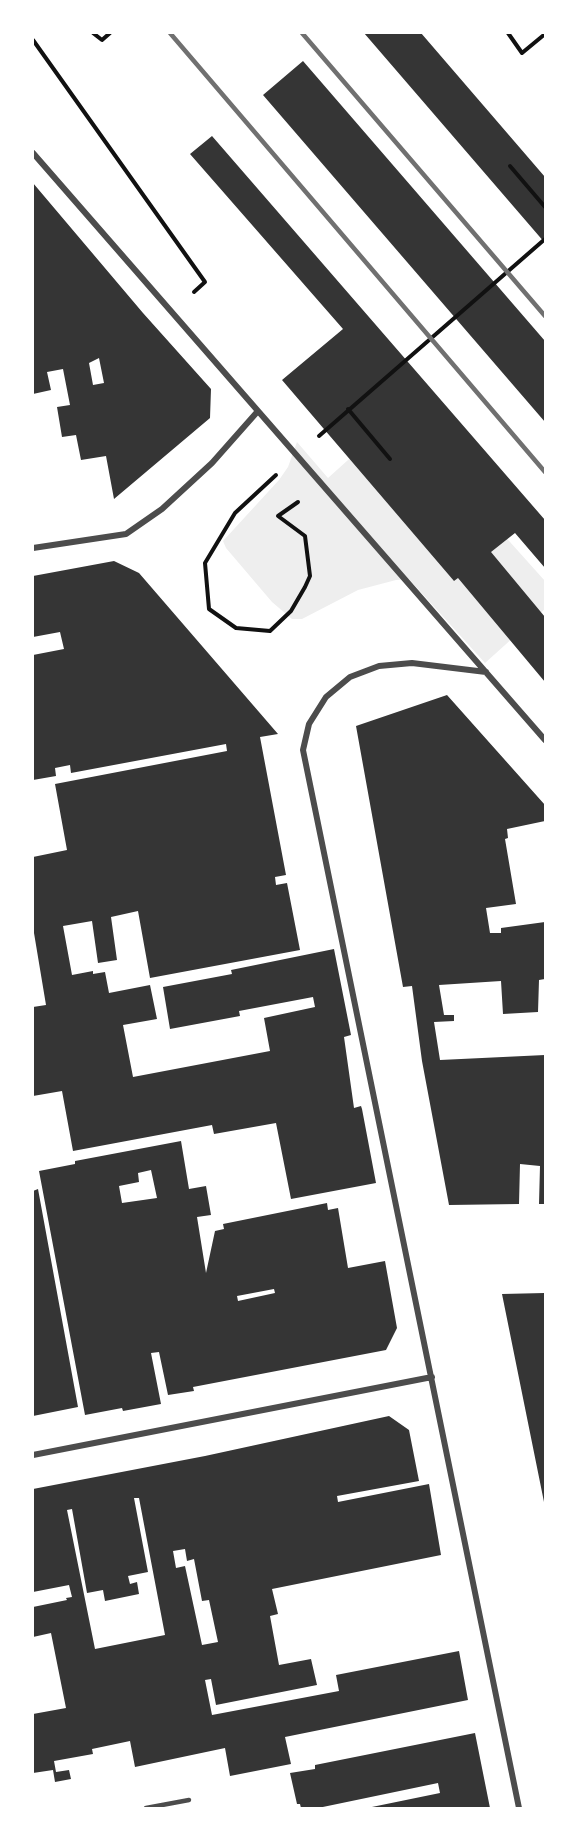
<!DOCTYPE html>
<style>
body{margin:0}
#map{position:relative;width:578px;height:1841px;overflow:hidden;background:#fff;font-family:"Alegreya Sans",sans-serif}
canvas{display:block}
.frame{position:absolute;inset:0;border:34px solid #fff;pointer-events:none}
</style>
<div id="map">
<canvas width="578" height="1841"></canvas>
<div class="frame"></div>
</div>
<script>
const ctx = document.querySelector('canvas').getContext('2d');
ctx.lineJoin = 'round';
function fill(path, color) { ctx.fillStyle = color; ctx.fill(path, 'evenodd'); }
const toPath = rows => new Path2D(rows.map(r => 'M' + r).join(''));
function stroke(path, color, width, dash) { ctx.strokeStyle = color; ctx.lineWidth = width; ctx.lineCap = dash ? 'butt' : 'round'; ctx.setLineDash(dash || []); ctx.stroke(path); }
const green = toPath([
 [397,416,545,581,545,609,485,663,409,579,396,580,358,590,302,619,292,619,272,602,226,548,223,541,279,480,288,467,297,442,328,478]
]);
const building = toPath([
 [364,33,421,33,545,177,545,243],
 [303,61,545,341,545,422,263,95],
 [212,136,545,520,545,568,515,533,491,552,545,617,545,682,458,578,454,581,282,380,343,329,190,154],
 [33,183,143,313,211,389,210,418,114,499,106,456,81,460,76,435,62,437,57,407,70,405,63,369,47,372,51,390,33,394],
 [99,358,104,383,93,385,89,363],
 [114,561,139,573,278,734,260,737,286,875,275,877,276,885,287,883,300,950,150,978,138,911,111,917,117,960,98,963,92,921,63,926,72,975,93,971,93,974,105,972,109,993,150,985,157,1019,123,1025,133,1077,270,1051,264,1018,315,1007,313,997,239,1011,240,1016,170,1029,163,987,232,974,231,970,334,949,351,1035,344,1037,354,1108,361,1106,362,1109,376,1183,291,1199,276,1123,214,1134,212,1125,73,1151,62,1091,33,1096,33,1007,46,1005,33,927,33,857,67,850,55,784,227,751,226,744,71,773,70,765,55,768,56,776,33,780,33,655,64,649,60,632,33,637,33,576],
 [447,695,545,805,545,821,507,829,508,838,505,839,516,904,486,908,490,933,501,933,501,928,545,922,545,979,539,980,538,1012,503,1014,501,981,439,985,444,1015,454,1015,454,1021,434,1022,440,1060,545,1055,545,1204,539,1204,540,1166,520,1164,519,1204,449,1205,422,1061,412,986,403,987,356,726],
 [181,1141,189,1189,206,1186,211,1215,197,1217,206,1273,215,1231,224,1229,223,1224,327,1203,328,1210,338,1208,348,1268,385,1261,397,1328,386,1350,193,1387,194,1391,168,1395,159,1352,151,1353,161,1404,123,1411,122,1408,85,1415,39,1171,75,1164,75,1161],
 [151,1170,157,1198,122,1203,119,1186,139,1182,138,1173],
 [274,1289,275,1293,238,1301,237,1296],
 [38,1189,78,1407,33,1416,33,1191],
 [545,1293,545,1502,544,1502,502,1294],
 [389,1416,409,1430,419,1481,337,1496,338,1502,429,1484,441,1555,272,1589,278,1614,270,1616,279,1665,311,1659,317,1685,216,1705,211,1679,205,1680,212,1715,339,1691,336,1675,459,1651,468,1700,285,1737,291,1764,230,1776,225,1748,135,1767,130,1741,92,1749,93,1754,54,1761,56,1772,69,1770,71,1779,55,1782,53,1770,33,1773,33,1714,66,1708,51,1633,33,1637,33,1607,67,1600,66,1598,72,1597,69,1585,33,1592,33,1489,205,1456],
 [134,1498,139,1498,165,1635,95,1649,67,1510,72,1509,87,1593,103,1590,105,1601,139,1594,137,1582,130,1584,128,1576,148,1572],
 [185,1549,187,1561,194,1559,202,1601,209,1600,218,1642,202,1645,185,1566,176,1568,173,1551],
 [475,1733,490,1808,367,1808,440,1793,438,1783,318,1808,301,1808,300,1804,297,1804,290,1773,315,1769,315,1765]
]);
const path = toPath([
 [93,33,102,40,110,33],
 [508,33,522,53,545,34],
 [33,40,205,282,194,292],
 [510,166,545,207],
 [348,409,390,459],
 [319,436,545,239],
 [276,475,235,513,205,563,209,609,236,628,270,631,291,611,305,587,310,576,305,536,278,516,298,502]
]);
const service = toPath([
 [146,1808,189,1800]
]);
const minor = toPath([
 [33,153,545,740],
 [33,548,126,534,162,509,212,463,258,411],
 [486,672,412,663,379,666,350,677,326,697,309,724,303,750,519,1808],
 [33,1455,432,1377]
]);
const rail = toPath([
 [170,33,545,472],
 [302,33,545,316]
]);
fill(green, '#eee');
fill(building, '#353535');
stroke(path, '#111', 4);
stroke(service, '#4c4c4c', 4.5);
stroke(minor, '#4c4c4c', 6);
stroke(rail, '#707070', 4.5);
</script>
